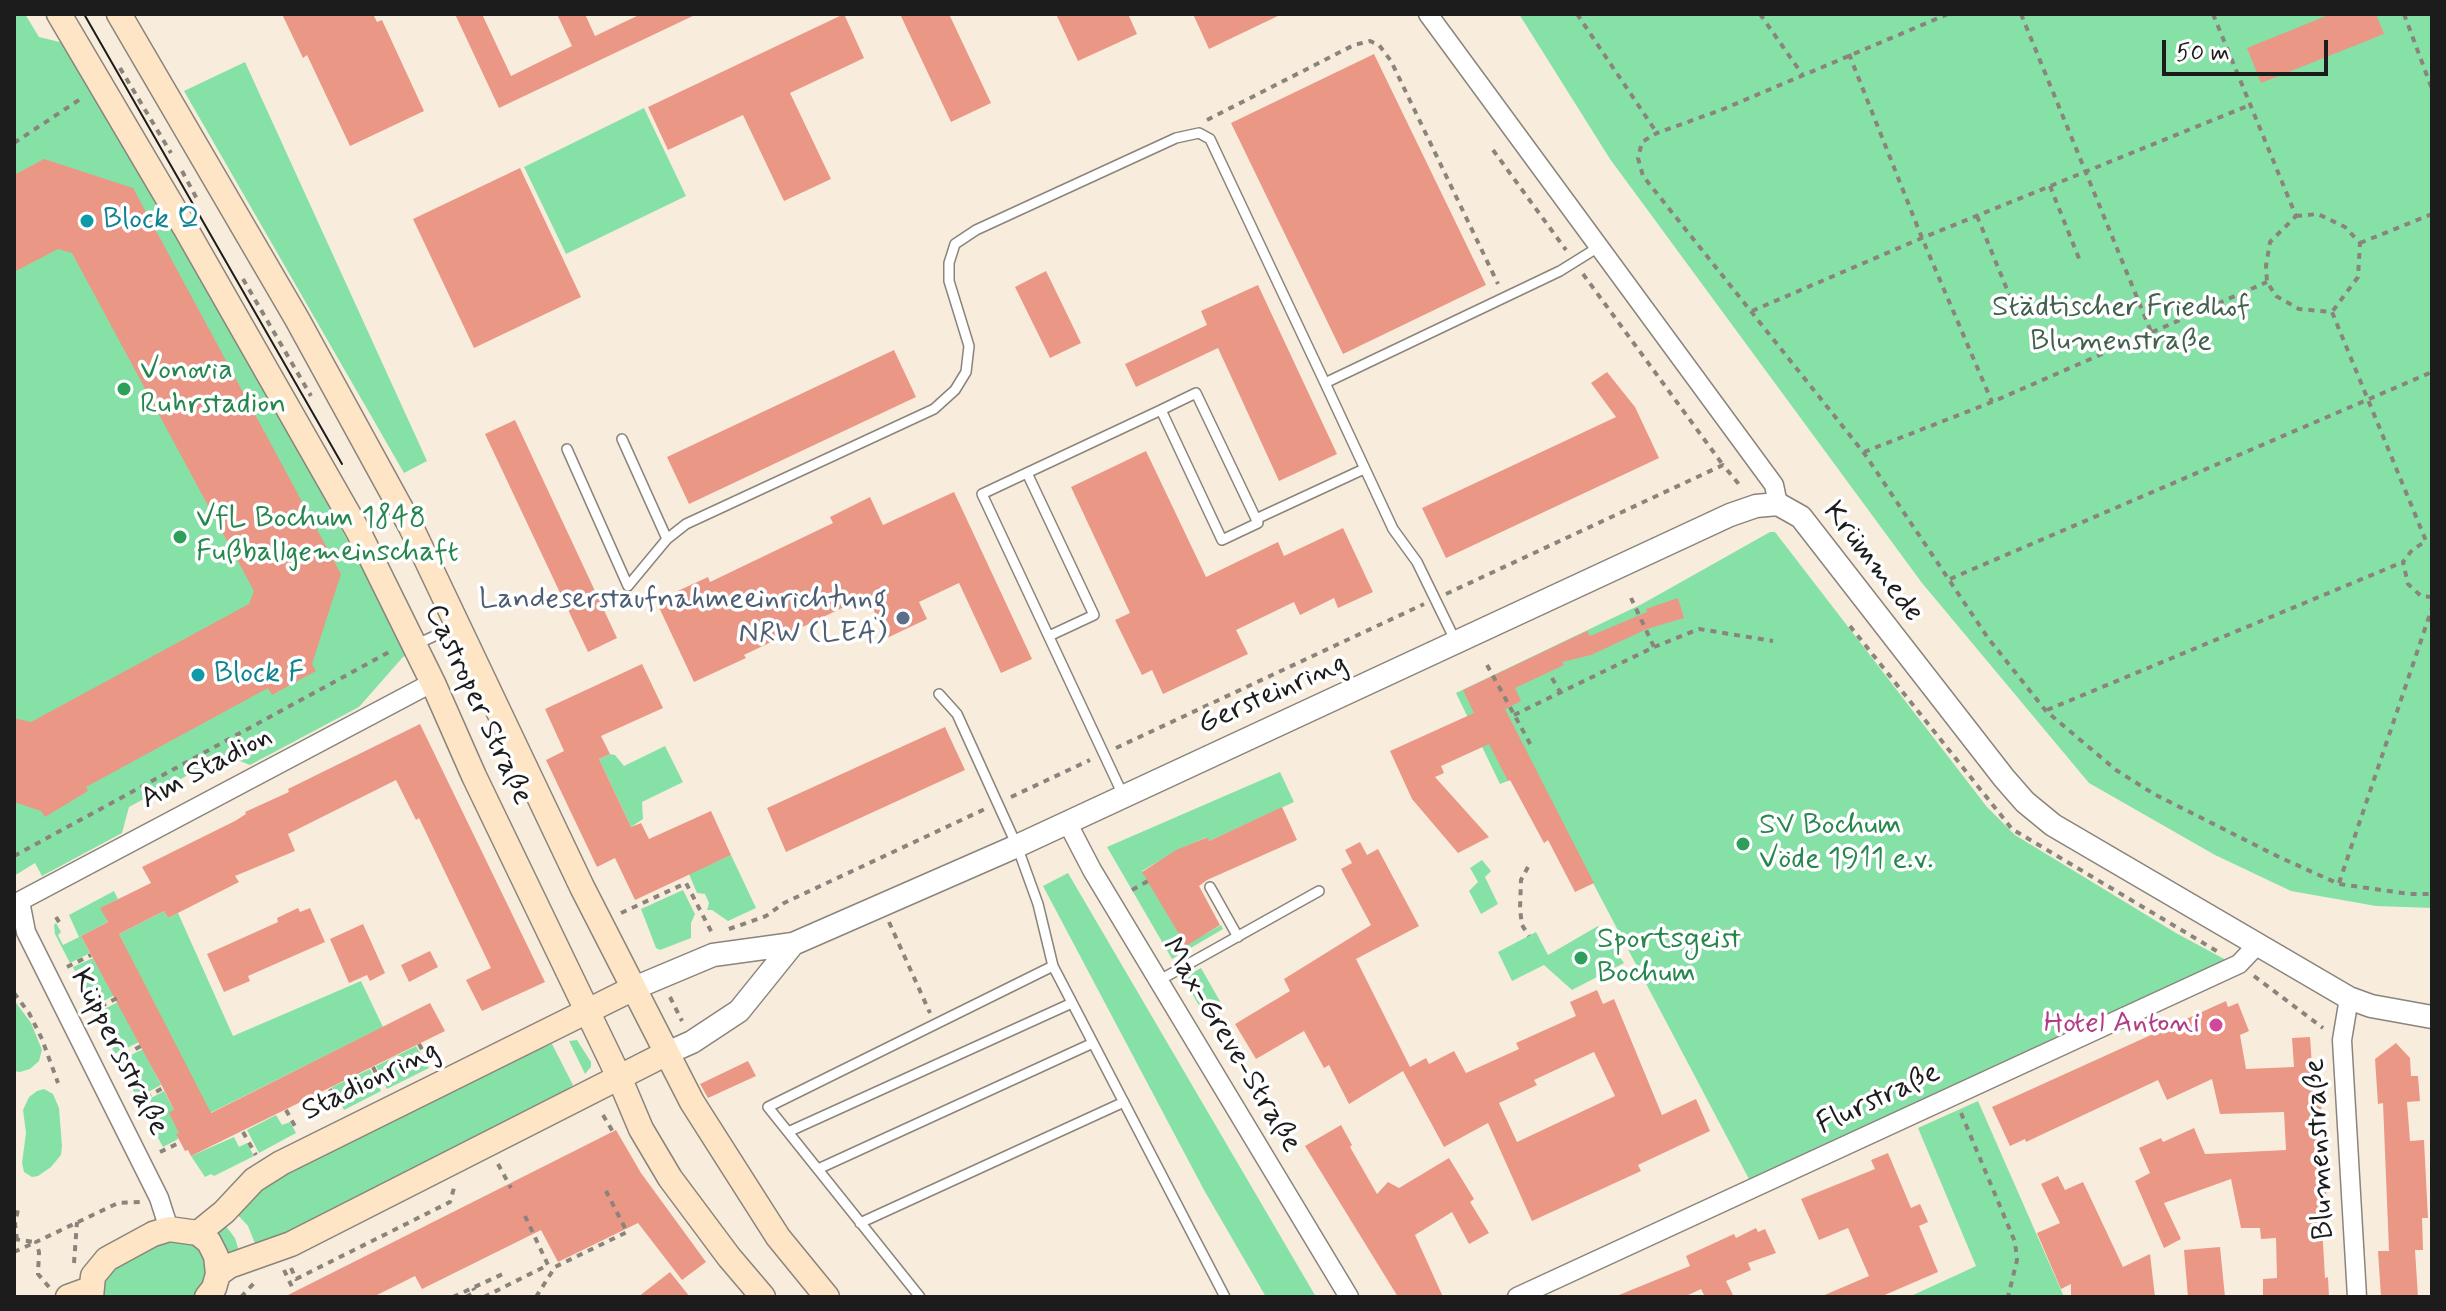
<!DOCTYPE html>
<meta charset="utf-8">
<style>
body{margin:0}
#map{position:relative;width:2446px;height:1311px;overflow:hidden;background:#f8eddc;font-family:Mynerve,sans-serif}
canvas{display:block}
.frame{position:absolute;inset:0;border:16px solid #1c1c1c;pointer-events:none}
.scale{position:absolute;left:2162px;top:40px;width:166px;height:36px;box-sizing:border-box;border:4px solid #1c1c1c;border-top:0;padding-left:10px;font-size:24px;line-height:28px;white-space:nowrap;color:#1c1c1c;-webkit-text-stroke:6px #fff;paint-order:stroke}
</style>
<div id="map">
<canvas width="2446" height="1311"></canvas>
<div class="frame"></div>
<div class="scale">50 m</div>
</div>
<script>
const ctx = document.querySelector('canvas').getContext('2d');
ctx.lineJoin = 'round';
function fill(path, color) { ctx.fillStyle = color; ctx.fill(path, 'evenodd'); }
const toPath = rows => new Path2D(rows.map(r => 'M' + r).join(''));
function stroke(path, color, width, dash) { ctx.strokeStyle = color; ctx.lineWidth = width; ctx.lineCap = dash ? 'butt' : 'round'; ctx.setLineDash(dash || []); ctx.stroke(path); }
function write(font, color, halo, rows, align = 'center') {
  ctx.font = font + ' Mynerve,sans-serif'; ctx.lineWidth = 7; ctx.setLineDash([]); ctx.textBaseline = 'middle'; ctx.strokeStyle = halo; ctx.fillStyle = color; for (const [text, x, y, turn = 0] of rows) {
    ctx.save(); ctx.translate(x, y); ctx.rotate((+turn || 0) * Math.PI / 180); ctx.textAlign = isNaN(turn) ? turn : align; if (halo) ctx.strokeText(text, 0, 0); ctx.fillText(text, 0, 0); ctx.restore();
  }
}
const green = toPath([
 [14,14,25,14,39,37,64,43,282,420,409,654,403,657,359,707,250,765,225,755,129,807,122,833,42,876,35,863,14,876],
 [1519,14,2432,14,2432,908,2376,906,2291,891,2215,855,2089,783,1922,583,1610,159],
 [245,62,427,461,404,473,184,91],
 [644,108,686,196,566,254,524,167],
 [1770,532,1775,532,1987,807,2015,835,2176,933,2228,961,1749,1179,1534,771,1500,784,1456,693,1642,604],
 [665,746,683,782,642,802,643,819,631,827,599,759,610,754,615,755,624,766],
 [1280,772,1294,802,1209,841,1207,837,1176,851,1142,871,1186,945,1221,925,1223,929,1172,959,1107,847],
 [731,855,756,908,728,921,712,910,707,910,709,903,705,894,697,893,689,874],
 [1482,860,1491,871,1485,877,1498,904,1481,914,1469,891,1478,882,1470,868],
 [1068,873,1316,1297,1266,1297,1204,1190,1043,886],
 [683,890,695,914,691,923,691,938,660,950,656,948,641,909],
 [114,891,118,899,101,908,108,922,81,936,90,953,70,963,55,934,54,925,56,923,61,932,58,935,63,945,79,937,69,915],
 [164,911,168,918,178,913,233,1036,361,981,383,1027,208,1114,119,934],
 [1598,926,1624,963,1572,990,1544,965,1512,981,1498,952,1536,932,1548,955],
 [93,958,115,995,92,1007,73,967],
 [1201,968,1225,1010,1207,1019,1183,978],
 [14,1000,31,1023,42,1050,39,1061,30,1069,20,1072,14,1071],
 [118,1002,139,1042,115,1054,95,1014],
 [577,1040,591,1062,591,1067,585,1074,569,1041],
 [552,1044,573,1085,545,1105,303,1230,256,1246,248,1226,235,1212,274,1174,521,1055],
 [416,1046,429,1068,387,1089,376,1066],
 [143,1049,161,1085,137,1098,119,1061],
 [370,1069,381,1091,344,1110,332,1087],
 [44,1089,53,1094,59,1108,62,1146,61,1155,51,1167,38,1176,32,1177,24,1172,22,1163,26,1133,23,1110,29,1097,37,1091],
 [164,1091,174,1110,179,1133,177,1134,178,1139,163,1147,140,1104],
 [1978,1101,2061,1290,2064,1297,1909,1297,1976,1266,1918,1128],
 [276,1115,282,1125,290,1122,296,1133,259,1153,247,1130],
 [234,1137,239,1147,247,1143,254,1156,214,1176,211,1174,205,1177,191,1156],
 [225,1225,235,1238,239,1251,227,1252,218,1234],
 [162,1239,190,1242,202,1254,206,1268,205,1282,196,1297,101,1297,106,1272]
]);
const building = toPath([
 [282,14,373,14,377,22,382,20,424,111,350,146,307,55,303,58],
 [455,14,482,14,511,76,572,46,557,14,585,14,595,36,641,14,697,14,499,108],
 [844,14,864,58,790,93,831,179,784,201,743,115,668,150,648,107],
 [900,14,949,14,991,103,951,122],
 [1056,14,1128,14,1137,34,1078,61],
 [1193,14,1282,14,1209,49],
 [2331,14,2376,14,2384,34,2261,83,2247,48],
 [1374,54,1486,285,1343,354,1231,123],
 [44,159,133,188,341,574,312,664,316,671,272,695,268,688,86,787,88,791,45,817,41,811,14,802,14,718,31,722,249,604,254,591,72,253,58,249,14,272,14,175],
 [520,168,581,297,474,348,413,219],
 [1046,271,1081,343,1050,358,1015,287],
 [1258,285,1337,454,1279,481,1218,348,1136,387,1125,364,1207,325,1201,311],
 [894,350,916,397,689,504,667,457],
 [1607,372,1635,407,1659,458,1446,558,1422,508,1616,417,1591,383],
 [515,420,617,638,588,652,485,434],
 [1146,451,1206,577,1278,542,1284,556,1343,528,1373,592,1338,608,1334,598,1300,615,1294,602,1236,630,1248,654,1163,694,1152,670,1142,675,1115,620,1130,613,1071,487],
 [954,492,1032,659,1001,673,959,583,919,602,927,619,887,638,867,596,744,655,746,658,694,682,656,601,708,577,710,582,833,523,830,517,870,497,883,525],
 [1678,598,1684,618,1647,629,1591,655,1562,662,1564,665,1515,688,1521,701,1505,709,1594,883,1575,892,1548,840,1544,843,1510,780,1508,781,1489,744,1441,766,1444,773,1435,777,1489,837,1458,853,1412,799,1390,751,1474,713,1463,690,1587,631,1590,636,1647,612,1646,609],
 [642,664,663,708,601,736,610,754,599,759,631,827,641,823,649,839,711,811,731,855,635,900,615,858,597,867,546,760,564,751,545,709],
 [420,724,545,982,482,1011,466,980,491,968,419,818,416,820,396,780,288,834,295,851,235,876,239,882,168,918,164,911,119,934,211,1113,430,1003,445,1031,191,1156,188,1150,185,1151,176,1134,179,1133,169,1113,174,1110,163,1088,81,936,108,922,100,908,151,883,142,867,235,821,246,814,245,812,289,792,288,789],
 [945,727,965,770,786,852,767,808],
 [1282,807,1297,840,1207,880,1199,886,1220,925,1186,946,1142,872,1176,850,1208,837,1209,841],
 [1360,842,1367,855,1378,849,1419,926,1356,959,1410,1067,1426,1058,1429,1064,1454,1051,1466,1073,1519,1049,1516,1043,1576,1016,1570,1002,1597,990,1603,1004,1614,999,1662,1115,1696,1099,1710,1131,1638,1165,1641,1171,1532,1221,1488,1123,1444,1147,1403,1071,1349,1104,1329,1065,1324,1068,1304,1031,1256,1059,1235,1024,1290,991,1284,979,1371,925,1341,869,1352,863,1345,850],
 [1594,1052,1615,1096,1517,1142,1499,1103,1537,1085,1534,1080],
 [298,908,300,912,310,908,325,942,248,976,250,981,224,992,207,954,278,922,277,918],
 [363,924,385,973,370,981,367,975,349,983,330,939],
 [430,951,438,967,409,982,401,965],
 [2226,1001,2228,1007,2238,1003,2249,1031,2240,1035,2246,1069,2294,1067,2292,1038,2310,1037,2312,1066,2319,1066,2328,1224,2322,1225,2325,1278,2328,1277,2329,1297,2263,1297,2263,1279,2277,1278,2276,1238,2261,1239,2260,1228,2241,1228,2231,1179,2164,1203,2181,1239,2164,1248,2135,1181,2150,1173,2139,1148,2161,1138,2163,1142,2194,1128,2205,1154,2286,1150,2284,1112,2220,1114,2212,1079,2167,1100,2158,1080,2026,1142,2025,1139,2010,1146,1992,1107],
 [2396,1043,2410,1058,2411,1076,2418,1076,2420,1101,2407,1102,2410,1141,2424,1140,2428,1218,2422,1218,2423,1250,2415,1250,2418,1297,2381,1297,2378,1251,2389,1251,2383,1103,2378,1104,2375,1059],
 [748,1061,756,1076,708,1098,700,1084],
 [1341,1125,1352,1145,1350,1147,1377,1194,1388,1182,1399,1188,1449,1158,1474,1199,1470,1202,1489,1233,1469,1244,1452,1212,1415,1235,1443,1297,1398,1297,1305,1146],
 [616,1130,641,1173,706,1262,682,1280,638,1223,558,1262,541,1230,422,1289,415,1276,373,1297,284,1297],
 [1888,1153,1911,1208,1920,1204,1928,1222,1919,1226,1938,1272,1880,1297,1820,1297,1869,1276,1848,1228,1819,1240,1801,1199,1875,1169,1871,1160],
 [2058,1176,2065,1190,2083,1182,2123,1267,2150,1254,2155,1297,2071,1297,2071,1284,2061,1289,2037,1233,2060,1223,2041,1184],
 [1756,1228,1758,1232,1765,1229,1776,1253,1748,1263,1751,1270,1726,1281,1734,1297,1705,1297,1701,1289,1684,1297,1614,1297,1690,1266,1686,1256,1734,1234,1736,1238],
 [2220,1247,2225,1297,2188,1297,2184,1250],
 [670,1272,690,1297,638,1297]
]);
const path = toPath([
 [1577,14,1657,133],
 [1760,14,1802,74],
 [1948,14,1721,110,1657,133,1642,142,1638,158,1643,176,1864,453,1988,638,2046,711,2116,770,2154,794,2279,857,2339,884,2410,894,2432,894],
 [2021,14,2152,334],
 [2213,14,2296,216,2270,242,2266,266,2267,282,2276,296,2299,309,2332,312,2426,541,2412,550,2403,562,2408,584,2421,596,2432,597],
 [2404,14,2432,89],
 [1849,54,1922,238,1992,402],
 [120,68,171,153],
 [1207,120,1354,45,1370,41,1379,45,1391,61,1498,284],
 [14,143,82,98],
 [1493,150,1566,250],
 [182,171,197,199],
 [2050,186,2080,261],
 [1977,216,2013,304],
 [2296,216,2318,214,2345,227,2360,243,2358,277,2332,312],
 [2360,243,2432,214],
 [1583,274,1723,465],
 [243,279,311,396],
 [1752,311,1922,238,2250,105],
 [1864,452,1992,402,2267,282],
 [1950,579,2432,372],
 [1446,594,1723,465,1742,488],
 [1850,626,2012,829,2220,953],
 [1654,647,1699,629,1773,641],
 [1487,665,1533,749],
 [1552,678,1560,692],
 [2047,710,2403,562],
 [1514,715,1654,647,1631,598],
 [1116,748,1424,604],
 [1011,797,1090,760],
 [14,856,391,651],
 [1528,867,1521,880,1520,909,1522,925,1529,936],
 [2339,883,2432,608],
 [1132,890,1148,881],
 [621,913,686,883,712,933],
 [56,917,62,927],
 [889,922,930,1013],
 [729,929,766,916,784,903,985,809],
 [67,967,91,955],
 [2254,976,2323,1028],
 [14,993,29,1013,42,1039,58,1083],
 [670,997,682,1021],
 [90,1012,117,998],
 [419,1044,430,1064],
 [114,1060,141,1046],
 [373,1067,383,1087],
 [330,1089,340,1109],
 [135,1103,163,1088],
 [286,1110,297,1130],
 [1961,1113,2015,1242,2017,1260,2008,1297],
 [603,1115,613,1132],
 [243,1132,256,1155],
 [160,1152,181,1142],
 [498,1164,511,1188],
 [14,1239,34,1242],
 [17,1240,15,1224,18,1209],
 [14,1252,36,1242],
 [74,1263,77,1222],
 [291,1268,296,1279,450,1202,454,1188],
 [284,1270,293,1289],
 [49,1287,38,1274,39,1252,36,1242,118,1203,142,1202],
 [241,1297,256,1281],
 [453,1297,507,1272],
 [466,1297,475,1292,473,1288],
 [484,1297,548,1265,525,1216],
 [536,1297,555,1267,627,1232,606,1191]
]);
const service = toPath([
 [1325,383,1393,529,1417,562,1455,640],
 [622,439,667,539],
 [567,449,628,586,667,539,686,524,934,409,955,390,966,372,969,346,949,281,949,263,955,244,976,230,1176,138,1199,133,1210,139,1325,383,1560,271,1597,248],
 [1027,473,1094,615,1049,636],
 [1256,519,1364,469],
 [415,645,456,626],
 [939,694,957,714,1017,846,1038,904,1053,966],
 [1123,795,982,494,1161,410,1222,540,1258,523,1196,393,1161,410],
 [1210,887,1238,937],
 [1158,981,1319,891],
 [788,1132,1072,1003],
 [818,1169,1093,1043],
 [860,1223,1124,1102],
 [920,1297,768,1107,1053,966,1225,1297]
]);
const minor = toPath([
 [1428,14,1774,485,1778,504],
 [1067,822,1092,870,1349,1297],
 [2349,998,2342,1040,2357,1297],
 [169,1229,159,1198,26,932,20,901,422,688],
 [1517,1297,2239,964,2257,945]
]);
const tertiary = toPath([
 [632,989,713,955,793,944,1017,846,1730,515,1756,506,1778,504,1801,517,2004,778,2025,802,2053,825,2349,998,2371,1006,2432,1017],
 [665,1054,692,1042,739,1011,793,944]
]);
const secondary = toPath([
 [59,14,187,231,358,531,433,683,474,776,619,1077,641,1129,670,1178,729,1257,763,1297],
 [119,14,297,319,411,527,582,887,692,1102,778,1237,827,1297],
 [198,1233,224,1212,254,1180,281,1163,632,989],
 [218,1274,229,1266,291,1244,665,1054],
 [68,1297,90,1289],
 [91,1297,93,1276,107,1259,153,1234,169,1229,198,1233,209,1242,216,1256,218,1274,214,1288,207,1297]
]);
const tram = toPath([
 [84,14,342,464]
]);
const markers = [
 [87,221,8,"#0f9aa8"],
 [124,389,8,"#2e9e5b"],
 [180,537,8,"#2e9e5b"],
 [903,618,8,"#5c6f8a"],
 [198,675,8,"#0f9aa8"],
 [1743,844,8,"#2e9e5b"],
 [1581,958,8,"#2e9e5b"],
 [2216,1025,8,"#d1479c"]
];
const cultureNames = [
 ["Block Q",103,221],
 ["Block F",214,675]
];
const parkNames = [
 ["Städtischer Friedhof",2121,309],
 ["Blumenstraße",2121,343]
];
const leisureNames = [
 ["Vonovia",140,372],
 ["Ruhrstadion",140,406],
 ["VfL Bochum 1848",196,520],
 ["Fußballgemeinschaft",196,554],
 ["SV Bochum",1759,827],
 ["Vöde 1911 e.v.",1759,861],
 ["Sportsgeist",1597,941],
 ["Bochum",1597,975]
];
const streetNames = [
 ["Krümmede",1872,563,52],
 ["Gersteinring",1273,695,-24],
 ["Castroper Straße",477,705,65],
 ["Am Stadion",207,769,-28],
 ["Max-Greve-Straße",1230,1046,59],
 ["Küppersstraße",118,1053,63],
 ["Stadionring",371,1082,-26],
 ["Flurstraße",1879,1100,-25],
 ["Blumenstraße",2321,1149,-93]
];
const serviceNames = [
 ["Landeserstaufnahmeeinrichtung",887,601],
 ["NRW (LEA)",887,635]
];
const hotelNames = [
 ["Hotel Antoni",2200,1025]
];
fill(green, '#86e1a7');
fill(building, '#eb9786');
stroke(service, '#8a847c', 12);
stroke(minor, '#8a847c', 21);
stroke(tertiary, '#8a847c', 25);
stroke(secondary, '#8a847c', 27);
stroke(path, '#8a847c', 4, [6, 6]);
stroke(service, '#fff', 9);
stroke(minor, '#fff', 18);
stroke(tertiary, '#fff', 22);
stroke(secondary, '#fee5c5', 24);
stroke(tram, '#1c1c1c', 2);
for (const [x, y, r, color] of markers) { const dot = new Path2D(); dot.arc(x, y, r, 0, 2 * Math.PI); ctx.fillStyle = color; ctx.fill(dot); stroke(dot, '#fff', 3); }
write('30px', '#0d838f', '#fff', cultureNames, 'left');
write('30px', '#41614d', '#fff', parkNames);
write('30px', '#27864d', '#fff', leisureNames, 'left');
write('30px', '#1c1c1c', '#fff', streetNames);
write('30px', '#4e5e75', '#fff', serviceNames, 'right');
write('30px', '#b23c85', '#fff', hotelNames, 'right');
</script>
